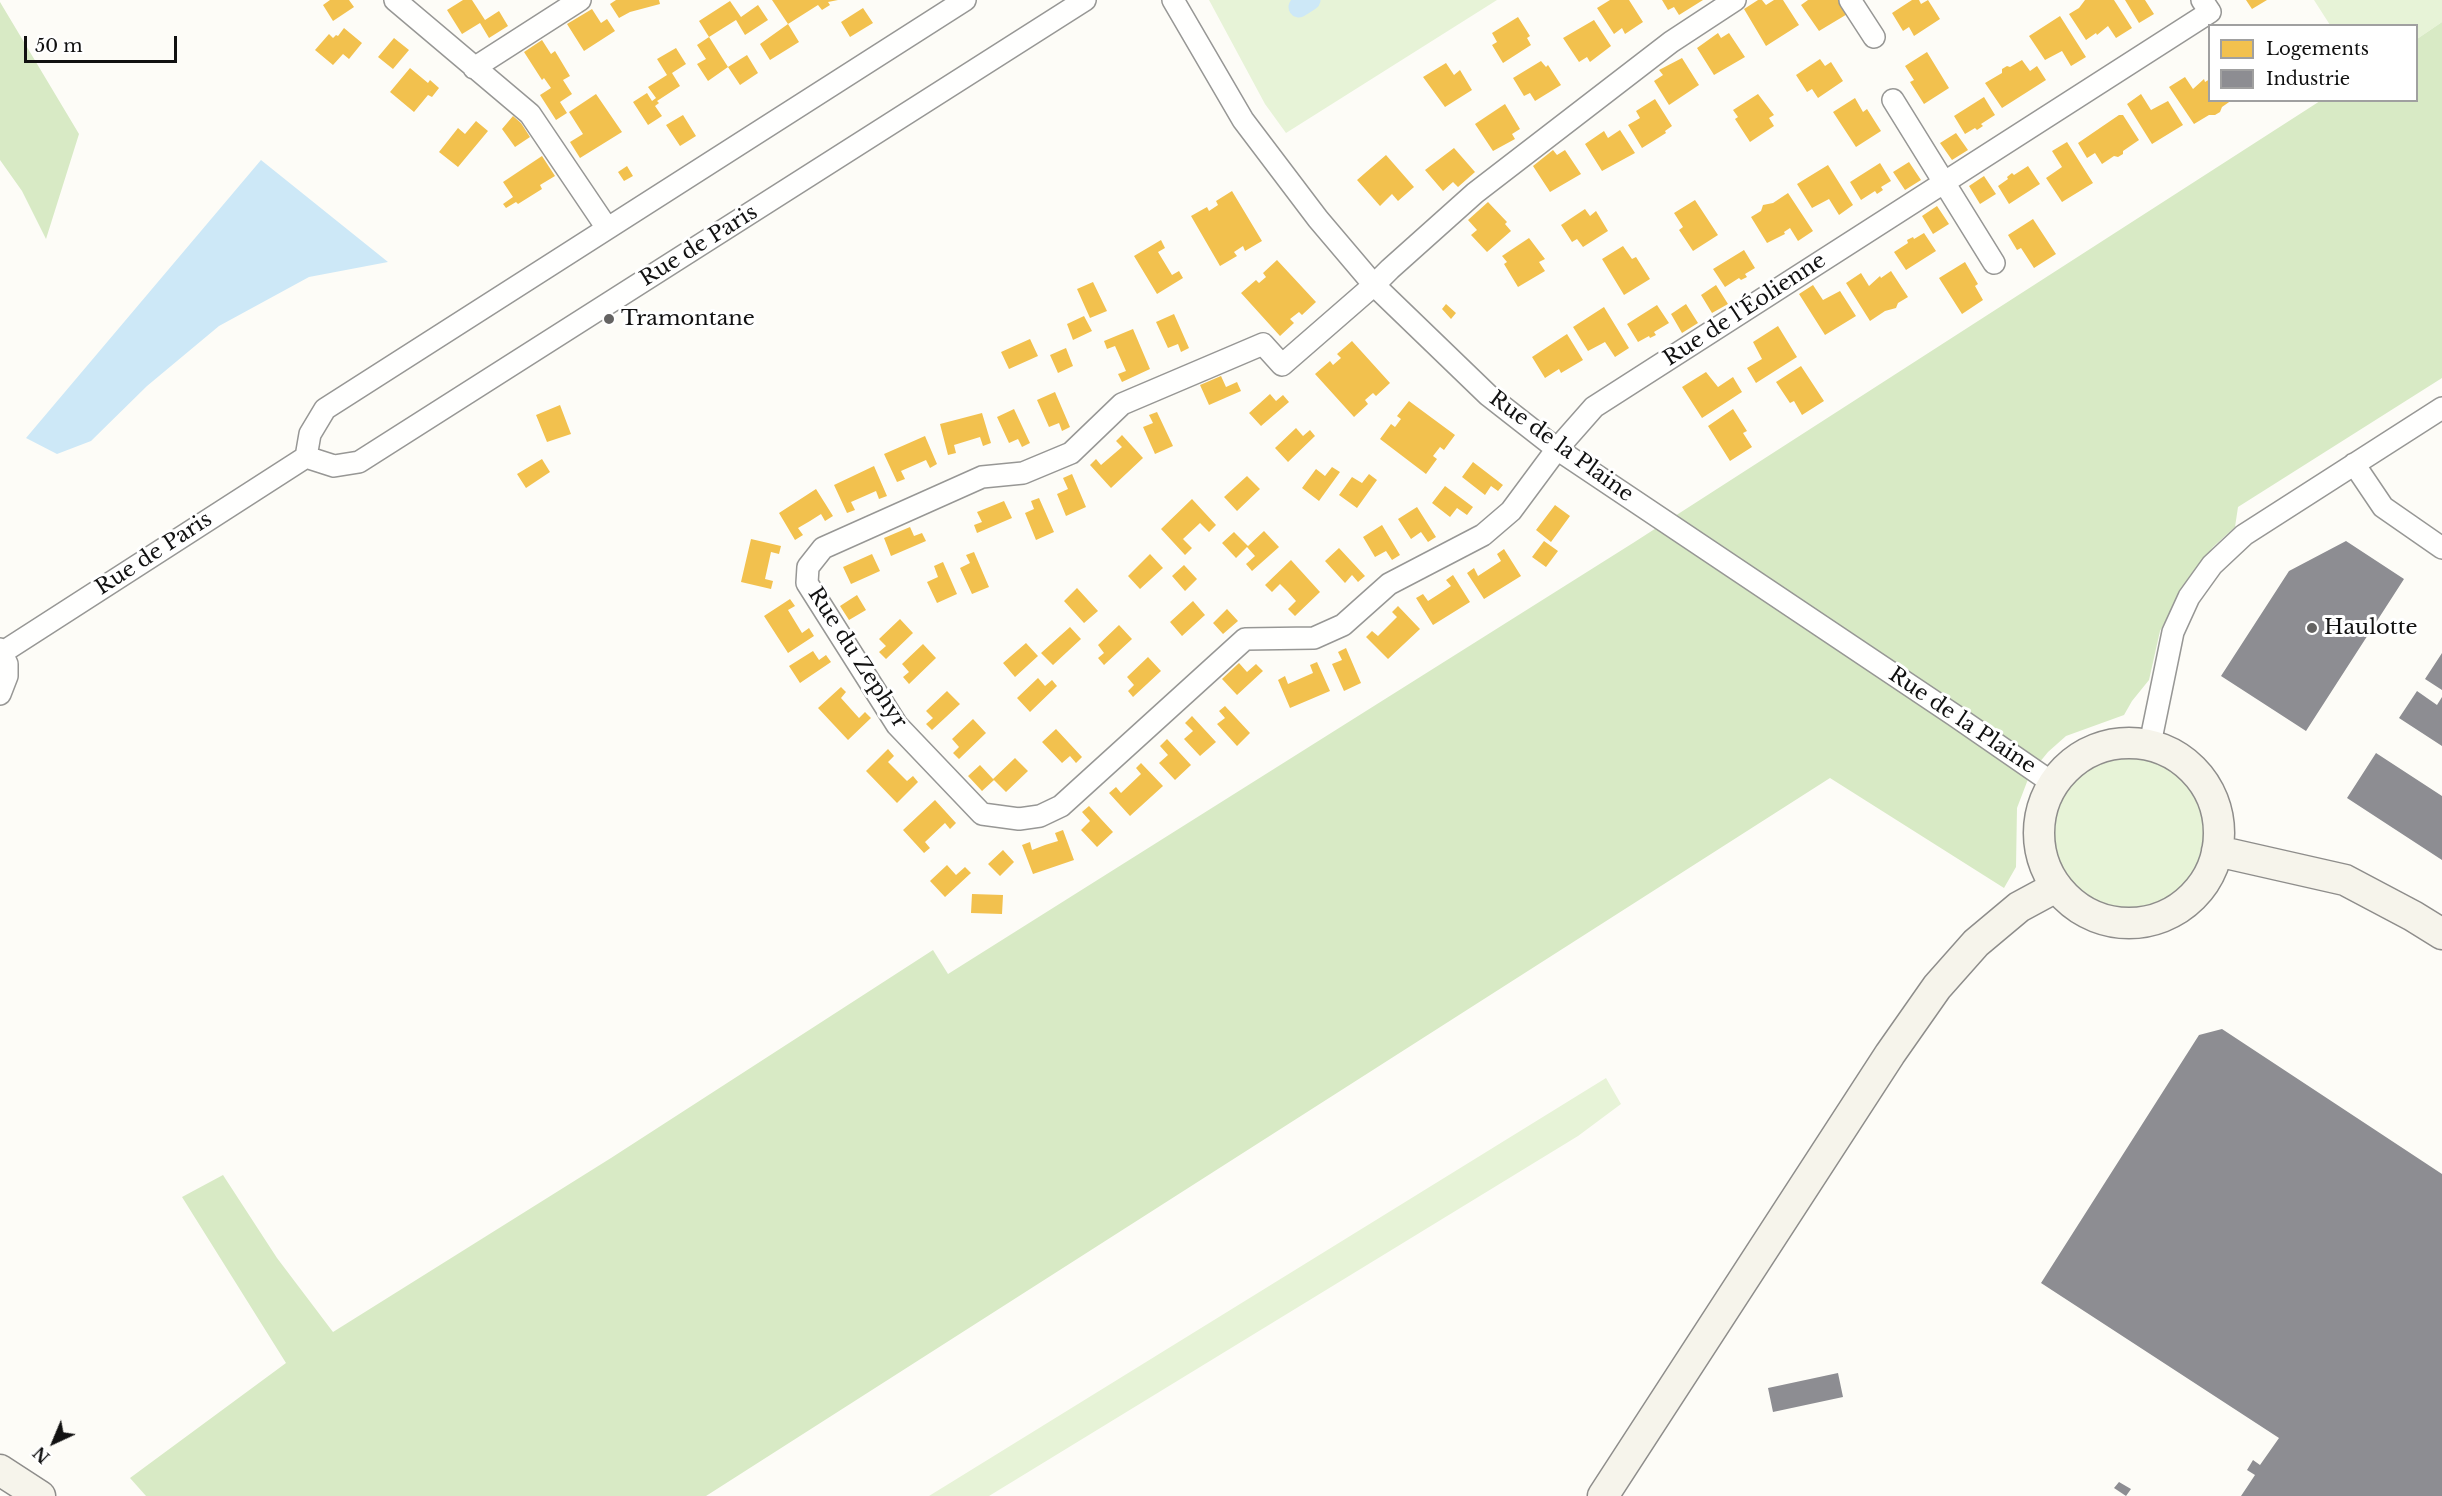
<!DOCTYPE html>
<meta charset="utf-8">
<style>
body{margin:0}
#map{position:relative;width:2442px;height:1496px;overflow:hidden;background:#fdfcf7;font-family:"Libre Baskerville",serif}
canvas{display:block}
.legend{position:absolute;left:2208px;top:24px;width:210px;height:78px;box-sizing:border-box;background:#fff;border:2px solid #a0a0a0;margin:0;padding:8px 10px;list-style:none;font-size:18px;color:#111}
.legend li{display:flex;align-items:center;gap:12px;height:30px}
.legend b{width:30px;border:2px solid #a0a0a0}
.north{position:absolute;left:24px;top:1412px;width:60px;height:60px;-webkit-text-stroke:4px #fff;paint-order:stroke;rotate:224deg;font-size:16px;font-weight:700;line-height:24px;text-align:center;color:#111}
.north::after{content:'';display:block;margin:auto;width:21px;height:27px;background:#111;clip-path:polygon(50% 0,100% 100%,50% 72%,0 100%)}
.scale{position:absolute;left:24px;top:36px;width:153px;height:27px;box-sizing:border-box;border:3px solid #111;border-top:0;padding-left:8px;font-size:18px;line-height:21px;white-space:nowrap;color:#111;-webkit-text-stroke:4px #fff;paint-order:stroke}
</style>
<div id="map">
<canvas width="2442" height="1496"></canvas>
<ul class="legend">
<li><b style="height:16px;background:#f2c14e"></b>Logements</li>
<li><b style="height:16px;background:#8d8d92"></b>Industrie</li>
</ul>
<div class="north">N</div>
<div class="scale">50 m</div>
</div>
<script>
const ctx = document.querySelector('canvas').getContext('2d');
ctx.lineJoin = 'round';
function fill(path, color) { ctx.fillStyle = color; ctx.fill(path, 'evenodd'); }
const toPath = rows => new Path2D(rows.map(r => 'M' + r).join(''));
function stroke(path, color, width, dash) { ctx.strokeStyle = color; ctx.lineWidth = width; ctx.lineCap = dash ? 'butt' : 'round'; ctx.setLineDash(dash || []); ctx.stroke(path); }
function write(font, color, halo, rows, align = 'center') {
  ctx.font = font + ' "Libre Baskerville",serif'; ctx.lineWidth = 6; ctx.setLineDash([]); ctx.textBaseline = 'middle'; ctx.strokeStyle = halo; ctx.fillStyle = color; for (const [text, x, y, turn = 0] of rows) {
    ctx.save(); ctx.translate(x, y); ctx.rotate((+turn || 0) * Math.PI / 180); ctx.textAlign = isNaN(turn) ? turn : align; if (halo) ctx.strokeText(text, 0, 0); ctx.fillText(text, 0, 0); ctx.restore();
  }
}
const green = toPath([
 [1209,0,1497,0,1286,133,1265,104],
 [2314,0,2442,0,2442,22,2417,39,2416,26,2330,25],
 '2052 832a77 77 0 1 1 154 0a77 77 0 1 1-154 0Z',
 [1606,1078,1621,1104,1578,1136,989,1496,929,1496]
]);
const forest = toPath([
 [0,2,79,134,46,239,22,191,0,160],
 [2442,22,2442,378,2238,507,2235,527,2213,547,2186,583,2160,631,2149,680,2132,701,2124,715,2066,736,2048,752,2030,774,2017,808,2016,867,2004,888,1830,778,706,1496,146,1496,130,1478,286,1363,182,1197,223,1175,277,1258,333,1332,611,1158,933,950,948,974,1633,543,2320,101,2416,100,2417,39]
]);
const water = toPath([
 [261,160,388,262,309,277,219,326,147,386,91,441,57,454,26,438]
]);
const homes = toPath([
 [330,0,349,0,354,7,333,21,323,5],
 [463,0,472,0,485,20,499,11,508,26,489,38,480,23,462,34,447,10],
 [616,0,659,0,660,4,630,12,619,18,610,4],
 [772,0,838,0,828,2,830,5,822,10,818,5,788,24],
 [1610,0,1629,0,1643,22,1625,34,1622,28,1614,34,1597,8],
 [1662,0,1703,0,1679,15,1674,7,1668,10],
 [1758,0,1762,0,1766,5,1774,0,1783,0,1799,25,1766,46,1744,9],
 [1808,0,1841,0,1849,13,1819,31,1801,5],
 [1912,0,1919,0,1921,4,1928,0,1940,19,1914,36,1909,27,1903,31,1892,13],
 [2085,0,2114,0,2132,28,2116,38,2108,26,2097,35,2096,33,2086,40,2069,14,2079,8],
 [2125,0,2145,0,2154,14,2139,23],
 [2246,0,2267,0,2252,9],
 [730,1,741,17,758,5,768,20,745,35,736,20,709,37,728,67,708,81,697,64,706,59,697,45,709,37,699,21],
 [863,8,873,23,850,37,841,22],
 [592,9,601,23,607,19,615,31,584,51,567,24],
 [2060,16,2086,57,2071,66,2062,51,2045,60,2029,36],
 [1518,17,1530,36,1527,38,1531,45,1503,63,1492,45,1497,42,1492,33],
 [1594,20,1611,46,1590,62,1587,57,1579,62,1563,38],
 [788,24,799,42,770,60,760,44],
 [344,28,362,43,349,59,343,54,333,65,315,50,329,34,333,38,336,35,338,36],
 [1718,33,1721,38,1729,33,1745,57,1714,75,1697,48],
 [394,38,409,50,393,69,378,57],
 [542,40,551,54,555,51,570,76,563,80,572,94,560,102,567,113,556,120,540,95,551,88,544,78,542,80,524,52],
 [676,48,686,64,672,73,680,86,657,101,659,103,655,106,662,116,648,125,633,102,647,93,652,101,656,98,648,87,667,75,657,59],
 [1927,52,1949,88,1924,104,1910,82,1914,80,1905,66],
 [747,55,758,73,740,85,728,67],
 [1682,58,1699,85,1669,105,1654,81,1663,75,1659,70],
 [1820,59,1825,66,1831,62,1843,81,1818,98,1812,89,1807,92,1796,75],
 [2022,60,2030,71,2037,66,2046,80,2002,108,1985,83,2002,73,2002,69,2007,66,2010,67],
 [1541,61,1546,67,1548,65,1561,85,1535,101,1530,93,1524,96,1513,78],
 [1446,63,1454,75,1460,70,1472,90,1445,107,1423,77],
 [410,68,428,83,430,80,439,88,432,97,428,95,414,112,390,92],
 [2185,77,2193,89,2204,79,2205,82,2210,79,2210,100,2232,100,2222,107,2220,112,2215,115,2209,115,2194,124,2169,87],
 [596,94,622,132,580,158,570,142,583,134,569,112],
 [1758,94,1774,115,1769,118,1774,126,1750,142,1735,119,1738,117,1733,110],
 [2141,94,2151,110,2168,101,2183,125,2152,144,2127,104],
 [1984,97,1995,115,1981,124,1983,126,1977,130,1975,128,1965,134,1954,116],
 [1855,98,1863,112,1867,109,1881,131,1856,147,1833,112],
 [1655,99,1672,126,1665,131,1666,133,1642,148,1628,125,1640,118,1636,111],
 [1505,104,1520,129,1512,134,1515,139,1493,151,1475,124],
 [683,115,696,136,680,146,666,125],
 [2119,115,2123,115,2139,140,2123,151,2123,154,2118,157,2114,156,2102,164,2095,153,2087,158,2078,143],
 [513,116,521,123,530,137,515,147,502,129],
 [476,121,488,131,458,167,439,152,458,128,465,134],
 [1620,130,1635,153,1602,171,1585,144,1604,131,1608,138],
 [1956,133,1968,150,1952,160,1940,143],
 [2067,142,2093,183,2062,202,2046,178,2062,167,2052,151],
 [1454,148,1475,172,1458,187,1453,182,1443,191,1425,170],
 [1553,150,1557,155,1565,150,1581,174,1550,192,1533,166],
 [1386,155,1414,187,1398,201,1392,194,1380,206,1357,180],
 [542,156,555,176,540,185,542,189,518,204,516,202,506,208,503,204,513,197,503,182],
 [1909,162,1921,180,1905,190,1893,172],
 [1880,163,1891,181,1881,187,1883,190,1877,194,1875,191,1861,200,1850,182],
 [1828,165,1853,205,1839,215,1829,199,1812,208,1797,184],
 [627,166,633,176,624,181,618,172],
 [2028,166,2040,184,2009,204,1998,186,2008,179,2007,177,2012,173,2014,175],
 [1984,176,1996,194,1980,204,1969,186],
 [1232,191,1262,241,1245,251,1243,246,1234,252,1237,256,1220,266,1191,216,1207,207,1209,211,1218,205,1216,201],
 [1788,193,1813,231,1798,241,1790,228,1784,232,1785,234,1767,243,1751,217,1761,211,1763,205,1773,203],
 [1695,200,1718,235,1693,251,1679,230,1683,227,1674,213],
 [1488,202,1507,222,1505,224,1511,231,1487,252,1471,235,1477,230,1468,220],
 [1937,206,1949,224,1933,234,1922,216],
 [1585,209,1590,216,1596,211,1608,231,1583,247,1577,239,1572,242,1561,225],
 [2033,219,2056,254,2034,268,2021,248,2017,250,2008,235],
 [1924,233,1936,251,1906,270,1894,252,1908,243,1907,240,1913,237,1914,239],
 [1529,238,1545,259,1539,262,1545,271,1518,287,1504,264,1507,262,1502,256],
 [1161,240,1165,248,1158,252,1172,275,1179,271,1183,278,1157,294,1134,256],
 [1623,246,1632,259,1636,257,1650,279,1624,295,1602,259],
 [1744,250,1755,268,1745,274,1747,277,1741,280,1739,278,1725,287,1713,269],
 [1277,260,1316,302,1302,315,1299,312,1290,319,1294,323,1280,336,1241,293,1256,280,1259,283,1266,277,1263,273],
 [1965,262,1978,284,1975,286,1983,300,1962,314,1939,278],
 [1891,271,1908,297,1898,303,1896,308,1885,311,1870,321,1846,283,1861,273,1869,286,1880,276,1881,278],
 [1093,282,1107,311,1090,318,1077,289],
 [1716,285,1728,304,1712,313,1701,295],
 [1813,285,1823,300,1840,291,1856,316,1825,335,1799,294],
 [1446,304,1456,313,1451,319,1442,309],
 [1686,304,1698,323,1682,333,1671,314],
 [1657,305,1669,323,1654,332,1656,335,1650,338,1649,336,1638,342,1627,324],
 [1604,307,1629,348,1615,357,1605,342,1588,351,1573,327],
 [1174,314,1189,348,1181,352,1178,344,1168,348,1156,322],
 [1084,316,1092,331,1073,340,1067,324],
 [1778,326,1797,357,1756,383,1747,368,1762,359,1753,342],
 [1133,329,1150,369,1122,382,1118,374,1126,371,1115,346,1107,349,1104,341],
 [1567,334,1583,360,1561,373,1559,369,1545,378,1532,357],
 [1030,339,1038,356,1009,369,1001,352],
 [1352,341,1390,383,1376,396,1373,393,1365,400,1368,404,1354,417,1315,374,1330,361,1333,365,1341,358,1337,354],
 [1066,348,1073,366,1058,373,1050,355],
 [1801,366,1824,401,1802,415,1794,401,1790,403,1776,382],
 [1706,372,1718,387,1733,377,1742,392,1702,418,1682,387],
 [1221,376,1226,387,1237,382,1241,391,1209,405,1200,385],
 [1055,392,1070,427,1062,431,1059,423,1049,427,1037,400],
 [1270,394,1276,401,1283,395,1289,402,1261,426,1249,413],
 [1409,401,1455,435,1444,450,1440,447,1433,456,1437,459,1426,474,1380,439,1391,424,1395,427,1401,419,1397,416],
 [560,405,571,434,547,442,536,415],
 [1014,409,1030,443,1022,447,1018,439,1009,443,997,417],
 [1733,409,1747,431,1743,433,1752,447,1730,461,1708,426],
 [1157,412,1173,446,1155,454,1143,427,1153,423,1149,415],
 [982,413,991,443,983,446,980,437,954,445,956,453,948,455,940,424],
 [1296,428,1303,436,1310,430,1315,436,1288,462,1275,448],
 [1122,435,1143,458,1111,488,1090,465,1096,459,1101,465,1122,447,1116,441],
 [925,436,937,464,930,468,926,460,901,471,905,479,897,482,884,454],
 [542,459,550,472,526,488,517,474],
 [1473,462,1503,485,1498,491,1491,486,1485,495,1462,477],
 [874,466,887,496,879,499,876,491,851,502,855,510,847,513,834,485],
 [1332,467,1340,472,1319,501,1302,488,1316,469,1325,476],
 [1072,474,1086,507,1066,516,1057,494,1068,489,1063,478],
 [1369,474,1377,480,1357,508,1339,495,1352,477,1362,483],
 [1247,476,1260,489,1237,511,1224,497],
 [1445,486,1473,507,1467,515,1457,508,1450,517,1432,503],
 [816,489,833,516,825,521,821,514,810,521,798,528,803,535,795,540,779,513],
 [1039,498,1054,532,1036,540,1025,513,1034,509,1031,501],
 [1192,499,1216,525,1209,532,1200,523,1183,539,1192,548,1185,555,1161,529],
 [1004,501,1012,518,977,533,974,525,982,522,977,512],
 [1555,505,1570,516,1551,542,1536,530],
 [1417,507,1436,537,1428,542,1421,532,1411,539,1398,519],
 [1382,525,1400,555,1392,560,1386,551,1375,557,1363,537],
 [910,527,914,536,922,533,926,541,891,556,884,538],
 [1264,531,1279,547,1252,571,1246,564,1255,556,1247,547,1236,558,1222,543,1234,532,1248,546],
 [751,539,781,546,779,554,771,552,765,579,773,581,771,589,741,582],
 [1544,541,1558,551,1546,567,1532,557],
 [1339,548,1365,576,1358,582,1352,575,1345,583,1325,561],
 [1504,549,1521,576,1484,599,1467,573,1474,568,1478,576,1501,561,1497,554],
 [974,552,989,587,972,594,960,568,970,563,966,555],
 [872,554,880,571,851,584,843,567],
 [1150,554,1163,568,1140,589,1128,576],
 [1291,560,1320,592,1295,616,1288,609,1296,601,1288,592,1280,584,1272,592,1265,585],
 [943,562,957,594,937,603,927,582,938,577,934,566],
 [1184,565,1197,579,1185,591,1172,576],
 [1453,575,1470,602,1433,625,1416,598,1423,594,1428,601,1439,594,1451,586,1446,580],
 [1077,588,1098,611,1084,623,1064,601],
 [857,595,866,610,849,620,840,606],
 [790,599,795,606,788,610,802,633,809,628,814,636,788,653,764,616],
 [1193,601,1205,615,1182,636,1170,622],
 [1398,606,1420,629,1388,659,1366,637,1372,631,1378,636,1397,617,1392,612],
 [1227,609,1238,621,1223,634,1213,623],
 [900,619,913,633,886,659,879,652,886,646,879,639],
 [1119,625,1132,639,1104,665,1098,658,1104,653,1098,645],
 [1070,627,1081,639,1053,665,1041,653],
 [1026,643,1038,656,1015,677,1003,663],
 [923,644,936,658,909,684,903,677,909,672,902,664],
 [1346,648,1361,683,1344,691,1332,664,1342,660,1338,652],
 [813,651,819,660,826,655,831,662,800,683,789,666],
 [1148,657,1161,671,1133,697,1128,691,1134,685,1127,677],
 [1317,662,1330,691,1290,708,1278,680,1285,676,1288,684,1313,673,1310,665],
 [1239,663,1247,672,1256,664,1263,671,1237,695,1222,679],
 [1038,678,1045,686,1052,680,1057,686,1030,712,1017,698],
 [841,687,846,692,841,698,859,718,865,712,871,718,848,740,818,708],
 [947,691,960,704,932,730,926,724,933,718,926,711],
 [1225,706,1250,733,1237,746,1217,724,1225,718,1219,711],
 [1192,716,1216,742,1200,756,1184,739,1193,731,1185,723],
 [973,719,986,733,959,759,953,753,959,747,952,739],
 [1056,729,1082,757,1076,763,1070,756,1062,763,1042,742],
 [1167,739,1191,765,1175,780,1159,763,1168,755,1160,746],
 [888,749,894,756,888,762,907,781,913,776,918,782,897,803,866,771],
 [1015,758,1028,771,1006,792,993,779],
 [1141,763,1163,786,1130,816,1109,793,1116,787,1121,793,1141,774,1136,768],
 [980,765,994,780,982,791,968,776],
 [935,800,956,823,950,829,945,823,925,842,930,848,924,853,903,830],
 [1089,806,1113,832,1097,847,1081,830,1090,821,1082,812],
 [1063,830,1074,860,1033,874,1022,845,1030,842,1032,850,1045,845,1058,841,1055,833],
 [1003,850,1014,862,1000,876,988,864],
 [947,865,956,875,965,867,971,873,945,897,930,881],
 [972,894,1003,895,1002,914,971,913]
]);
const industry = toPath([
 [2346,541,2404,579,2306,731,2221,676,2289,571],
 [2442,653,2442,690,2425,679],
 [2417,691,2437,705,2442,697,2442,746,2399,718],
 [2376,753,2442,796,2442,860,2347,798],
 [2222,1029,2442,1174,2442,1496,2241,1496,2255,1475,2247,1470,2253,1460,2260,1465,2279,1438,2041,1283,2199,1035],
 [1838,1373,1843,1397,1773,1412,1768,1388],
 [2119,1482,2131,1489,2126,1496,2114,1488]
]);
const canal = toPath([
 [1299,7,1310,0]
]);
const street = toPath([
 [395,0,530,114,607,228],
 [1173,0,1243,120,1318,219,1374,285,1488,395,1557,449,1954,715,2054,784],
 [1735,0,1671,42,1475,193,1390,269,1374,285,1282,365,1263,344,1122,404,1071,453,1023,473,982,477,823,548,808,567,807,583,897,725,982,814,1019,819,1040,816,1061,806,1245,639,1314,638,1343,625,1389,584,1483,535,1511,511,1557,449,1594,407,2210,12,2202,0],
 [1850,0,1874,37],
 [474,68,580,0],
 [1893,100,1994,263],
 [306,457,334,466,359,462,1085,0],
 [2354,464,2383,507,2442,548],
 [0,649,7,664,7,676,0,694],
 [3,652,306,457,310,434,325,409,965,0],
 [2150,744,2173,632,2189,597,2212,565,2244,535,2442,408]
]);
const secondary = toPath([
 '2039 833a90 90 0 1 1 180 0a90 90 0 1 1-180 0Z',
 [2217,851,2345,880,2413,916,2442,934],
 [0,1470,40,1496],
 [1603,1496,1890,1054,1937,987,1976,943,2019,907,2056,887]
]);
const markers = [
 [609,319,6,"#646362"],
 [2312,628,6,"#646362"]
];
const streetNames = [
 ["Rue de Paris",699,246,-32],
 ["Rue de l'Éolienne",1745,310,-33],
 ["Rue de la Plaine",1561,447,36],
 ["Rue de Paris",154,554,-33],
 ["Rue du Zephyr",857,658,57],
 ["Rue de la Plaine",1962,721,34]
];
const poiNames = [
 ["Tramontane",621,319],
 ["Haulotte",2324,628]
];
fill(green, '#e7f3d7');
fill(forest, '#d8eac5');
fill(water, '#cde8f7');
fill(homes, '#f2c14e');
fill(industry, '#8d8d92');
stroke(canal, '#cde8f7', 21);
stroke(street, '#979795', 24);
stroke(secondary, '#8e8d8b', 33);
stroke(street, '#fffffe', 21);
stroke(secondary, '#f6f4eb', 30);
for (const [x, y, r, color] of markers) { const dot = new Path2D(); dot.arc(x, y, r, 0, 2 * Math.PI); ctx.fillStyle = color; ctx.fill(dot); stroke(dot, '#fff', 2); }
write('21px', '#111', '#fff', streetNames);
write('21px', '#111', '#fff', poiNames, 'left');
</script>
